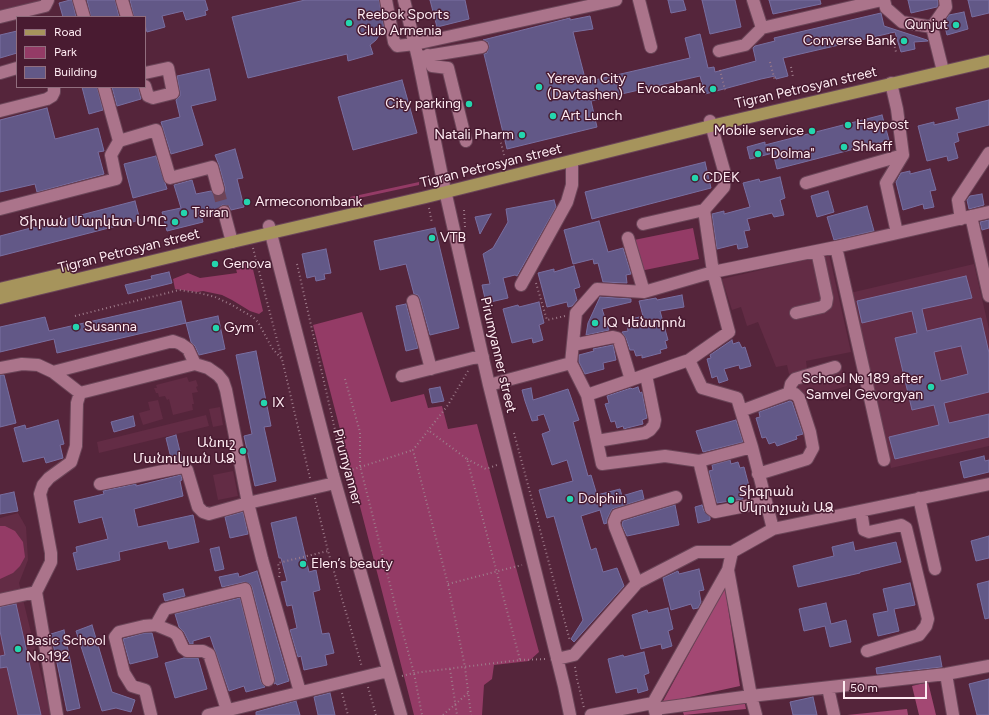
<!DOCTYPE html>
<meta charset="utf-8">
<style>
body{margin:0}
#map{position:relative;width:989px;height:715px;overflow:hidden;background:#55253b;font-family:Figtree,sans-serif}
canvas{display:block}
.legend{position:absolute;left:16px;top:16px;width:130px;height:72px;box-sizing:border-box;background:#491b31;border:1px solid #916e7e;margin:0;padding:5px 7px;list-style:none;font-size:12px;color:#feebf2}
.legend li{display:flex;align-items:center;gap:8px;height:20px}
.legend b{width:20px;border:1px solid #916e7e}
.scale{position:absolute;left:843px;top:681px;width:84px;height:18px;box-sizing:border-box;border:2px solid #feebf2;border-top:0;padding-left:5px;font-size:12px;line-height:14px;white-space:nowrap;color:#feebf2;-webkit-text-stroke:3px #491b31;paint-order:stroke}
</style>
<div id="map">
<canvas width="989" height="715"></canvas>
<ul class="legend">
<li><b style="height:5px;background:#a6945c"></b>Road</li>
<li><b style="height:11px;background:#943b66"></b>Park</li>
<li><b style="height:11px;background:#625887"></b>Building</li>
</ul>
<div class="scale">50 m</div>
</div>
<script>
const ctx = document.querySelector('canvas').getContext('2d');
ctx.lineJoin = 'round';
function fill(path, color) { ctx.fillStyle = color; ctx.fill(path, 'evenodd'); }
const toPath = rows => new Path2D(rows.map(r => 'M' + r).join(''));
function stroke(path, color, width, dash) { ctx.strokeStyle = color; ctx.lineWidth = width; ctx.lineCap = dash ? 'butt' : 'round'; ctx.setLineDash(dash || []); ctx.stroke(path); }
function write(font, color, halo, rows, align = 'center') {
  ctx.font = font + ' Figtree,"Noto Sans Armenian",sans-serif'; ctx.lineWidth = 3; ctx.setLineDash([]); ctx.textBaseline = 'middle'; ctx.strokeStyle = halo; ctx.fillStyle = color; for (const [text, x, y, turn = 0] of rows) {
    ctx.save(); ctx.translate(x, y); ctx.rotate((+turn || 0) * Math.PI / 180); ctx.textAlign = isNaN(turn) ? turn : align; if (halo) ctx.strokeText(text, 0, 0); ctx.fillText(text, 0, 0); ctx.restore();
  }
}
const built = toPath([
 [0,0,44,0,0,11],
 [829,254,851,352,806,361,807,369,805,370,805,371,789,374,787,365,776,367,758,322,747,326,741,307,732,310,722,279],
 [974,264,989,329,989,446,891,468,850,293],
 [842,369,847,386,802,399,797,383],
 [187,377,189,382,196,380,198,386,196,387,198,392,192,393,194,404,192,404,193,410,173,415,169,399,167,400,165,396,159,397,158,393,156,393,154,388,157,388,156,385],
 [158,400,163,419,143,425,139,413,150,410,148,402],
 [220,407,223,425,213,427,209,409],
 [206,415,209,426,99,453,97,442],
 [233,471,238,496,218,500,213,475],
 [18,513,26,527,28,560,19,583,51,715,0,715,0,518]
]);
const green = toPath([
 [419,182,419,185,350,200,350,197],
 [693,228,699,259,640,271,634,240],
 [251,261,263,311,259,314,250,311,232,300,222,295,203,291,197,292,175,289,173,279,188,273,200,278,237,273,235,265],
 [362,312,391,402,424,394,428,408,442,406,448,429,477,424,539,652,529,661,494,665,492,679,484,685,482,715,414,715,313,325],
 [0,526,5,526,15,531,23,542,25,557,20,566,13,573,0,579]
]);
const forest = toPath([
 [725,587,740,686,662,703],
 [928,682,936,715,919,715,912,686],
 [744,699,746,709,684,715,681,707],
 [907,709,908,715,847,715]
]);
const building = toPath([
 [70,0,72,0,76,17,63,17,59,3,70,0],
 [87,0,115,0,119,17,91,17,87,0],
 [130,0,205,0,208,10,205,11,206,15,186,20,183,11,162,16,165,27,147,32,145,25,145,17,134,17,130,0],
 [305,0,379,0,384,28,376,40,370,45,373,54,348,61,347,54,248,78,232,17,305,0],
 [430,0,465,0,469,19,437,27,430,0],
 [668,0,683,0,686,10,671,13,668,0],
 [702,0,735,0,741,27,710,34,702,0],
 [769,0,820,0,821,4,773,14,769,0],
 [908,0,938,0,938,5,937,7,911,13,908,0],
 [968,0,989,0,989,13,972,17,968,0],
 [964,12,968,29,947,35,944,23,949,15,964,12],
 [881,13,884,26,927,40,928,41,914,42,915,49,901,52,895,32,783,58,788,76,776,79,775,76,761,79,705,94,700,76,591,101,597,127,507,149,484,54,487,53,489,46,488,42,483,40,570,18,570,20,590,16,593,29,573,32,586,82,690,58,685,38,700,34,708,68,714,67,715,72,756,61,753,48,755,46,775,41,774,38,881,13],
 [17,31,17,53,0,58,0,35,17,31],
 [209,69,216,100,191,106,203,145,171,154,161,122,180,117,176,100,180,96,180,92,177,76,209,69],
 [402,80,417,133,353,150,338,97,402,80],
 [82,87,97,87,103,110,89,114,82,87],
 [112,87,138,87,141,99,117,106,112,87],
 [989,100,989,125,957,133,959,141,954,143,958,158,948,161,947,156,927,161,918,126,934,122,934,125,959,119,956,108,989,100],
 [47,108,55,139,98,128,104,151,98,152,104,174,37,192,35,184,0,192,0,120,47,108],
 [882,115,889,140,777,169,773,153,750,159,747,147,765,142,765,145,882,115],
 [235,149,243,178,237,179,244,207,231,210,229,206,222,205,217,210,217,214,202,218,203,222,167,231,162,212,181,208,174,185,192,180,196,194,211,191,216,196,220,196,223,195,225,191,225,187,219,165,215,155,235,149],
 [156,156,167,189,133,198,124,164,156,156],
 [705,162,711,188,592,219,585,192,705,162],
 [930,169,936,190,930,191,934,207,924,209,923,204,903,210,896,182,901,173,910,171,910,174,930,169],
 [780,177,785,198,780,200,784,215,774,217,772,213,747,219,750,230,744,231,748,247,738,249,737,244,717,249,712,214,724,211,724,214,750,207,743,183,759,179,760,182,780,177],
 [828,191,834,212,817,217,811,196,828,191],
 [982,194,984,205,969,209,967,200,970,196,982,194],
 [554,200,556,207,517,276,515,275,503,278,508,298,486,303,482,285,490,284,483,254,493,248,508,222,506,209,554,200],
 [135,201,140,220,0,256,0,236,135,201],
 [867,206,874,231,834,240,827,217,867,206],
 [491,214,480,234,475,217,491,214],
 [989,220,989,228,982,230,980,222,989,220],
 [599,221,608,252,623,248,631,274,626,275,627,283,603,282,598,263,594,264,593,259,573,264,564,230,599,221],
 [435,228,459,328,430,335,420,299,418,295,414,294,406,264,380,270,374,241,435,228],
 [326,249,331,273,324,274,325,279,316,281,315,276,307,278,302,254,326,249],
 [574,266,580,287,574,289,577,300,572,306,568,307,567,302,547,307,538,273,554,269,554,272,574,266],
 [169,272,172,283,128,294,125,285,152,279,151,276,169,272],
 [966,276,972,298,922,309,927,331,981,318,989,353,989,392,944,403,949,423,989,414,989,437,895,459,889,437,939,425,934,405,912,410,895,338,917,333,912,311,862,323,857,301,966,276],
 [961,346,968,374,941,381,934,352,961,346],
 [682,295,684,307,660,311,668,340,665,341,667,348,660,350,661,353,642,358,642,355,636,356,634,350,630,350,626,338,622,332,628,331,627,324,633,323,632,319,643,316,639,301,656,298,657,300,682,295],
 [600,297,631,299,631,302,602,309,609,330,586,335,588,323,600,297],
 [181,301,186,323,57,353,54,339,0,352,0,327,45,317,49,331,181,301],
 [539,302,544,323,539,325,543,340,533,343,532,338,512,343,503,309,518,305,519,307,539,302],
 [406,304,418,348,406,351,396,306,406,304],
 [218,316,225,349,199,355,195,346,191,342,186,323,218,316],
 [732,340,733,344,739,342,742,348,745,347,751,366,740,369,739,365,724,369,728,380,719,383,717,376,712,378,707,359,711,358,710,355,732,340],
 [613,345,616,360,603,363,604,369,585,374,579,362,579,355,594,351,593,349,613,345],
 [256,351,271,426,264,427,276,481,255,486,244,436,252,434,236,355,256,351],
 [0,375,4,375,16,423,0,427,0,375],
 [440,387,444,401,432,403,429,389,440,387],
 [638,387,640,393,642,392,647,418,642,420,643,424,627,428,624,429,623,426,617,428,615,421,611,422,605,404,609,403,607,396,631,388,632,389,638,387],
 [531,388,533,400,568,389,579,420,573,422,588,476,591,475,597,495,620,489,622,496,642,490,644,499,612,509,607,519,607,523,604,524,600,510,581,516,591,550,596,548,603,572,617,568,624,586,574,642,571,639,583,620,554,516,547,518,539,490,573,481,567,460,552,465,542,434,550,431,544,414,537,416,538,420,532,421,525,401,522,390,531,388],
 [790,401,792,402,803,434,796,436,797,439,777,446,775,442,769,444,766,437,762,438,756,418,760,417,759,412,790,401],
 [133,416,135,426,114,432,111,422,133,416],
 [58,420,64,444,60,445,63,458,46,463,44,457,23,462,14,428,25,425,26,429,58,420],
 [736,420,743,442,703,452,696,431,736,420],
 [176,435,182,460,172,462,166,438,176,435],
 [984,456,985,461,989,460,989,472,964,478,960,462,984,456],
 [730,460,731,464,738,462,740,468,744,467,749,486,746,487,748,493,742,495,743,499,717,503,709,471,713,470,712,465,730,460],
 [181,475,182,480,180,481,183,496,134,509,138,527,193,515,199,542,169,549,167,541,119,552,120,560,77,570,73,553,77,552,76,547,108,539,102,517,79,523,74,501,104,494,103,491,136,484,136,486,181,475],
 [14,492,18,511,0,514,0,495,14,492],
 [675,505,679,525,627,536,622,525,623,521,675,505],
 [702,505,704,511,710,517,710,520,698,523,695,507,702,505],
 [243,512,248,534,230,538,225,517,243,512],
 [296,517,309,572,316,570,320,590,313,592,322,634,329,633,334,653,325,655,327,665,304,670,301,656,298,657,290,630,297,628,292,605,287,606,281,582,287,581,281,558,279,558,271,523,296,517],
 [989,536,989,558,976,561,971,541,989,536],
 [853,542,855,551,896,542,901,562,860,572,860,573,798,587,793,566,834,556,832,547,853,542],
 [219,547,224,569,215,571,210,549,219,547],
 [699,569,704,590,699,591,701,602,698,608,693,609,691,604,671,610,663,578,678,571,679,574,699,569],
 [257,571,289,681,277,685,276,683,274,684,275,678,252,587,250,584,244,582,222,587,219,577,238,573,239,577,257,571],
 [989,581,989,618,985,619,977,584,989,581],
 [910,583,915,605,894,609,899,631,878,636,873,614,888,611,883,589,910,583],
 [183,589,185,596,165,601,163,594,183,589],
 [240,598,261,682,265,687,246,692,244,686,229,691,210,636,193,641,193,644,190,644,184,632,179,627,175,614,240,598],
 [826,603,831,624,846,620,851,642,830,647,825,626,804,631,799,609,826,603],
 [16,604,41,715,18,715,7,667,0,668,0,656,5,655,0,631,0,607,16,604],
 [668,608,673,629,668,631,672,646,662,649,661,644,641,649,632,615,647,610,648,613,668,608],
 [92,625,112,692,135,700,131,712,116,708,102,711,76,631,92,625],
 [64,630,80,708,67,711,51,634,64,630],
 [145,633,152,633,158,657,130,664,123,639,145,633],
 [644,652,649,673,644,675,648,690,638,693,637,688,616,693,608,659,623,655,624,657,644,652],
 [940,656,942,667,877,674,876,668,940,656],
 [184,658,198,658,207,689,175,698,165,663,184,658],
 [989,679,989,715,977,715,969,684,989,679],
 [330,693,335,715,318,715,314,697,330,693],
 [813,697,817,715,793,715,790,702,813,697],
 [296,701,300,715,256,715,256,712,296,701]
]);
const minorTunnel = toPath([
 [218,189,224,212]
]);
const path = toPath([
 [892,35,896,52],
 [770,62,775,81],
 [791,67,793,77],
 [720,70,725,90],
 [503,134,499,135,504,155],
 [429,208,432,223],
 [464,210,465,227],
 [253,248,282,359,310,478],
 [297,264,341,456],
 [536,283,547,320,565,316],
 [75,316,179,290,199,293,215,297,230,304,253,317,258,322,272,348,281,358],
 [468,371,448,405,413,450,448,584,465,667,471,715],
 [345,379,360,432,360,466,397,612,414,673,422,715],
 [514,433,570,641],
 [467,459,486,469,497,465],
 [345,472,413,450],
 [315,498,328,551,362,667],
 [279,577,280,574,278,563,328,551],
 [448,584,522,565],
 [520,660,546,659],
 [575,667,577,679,584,708],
 [450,669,457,715],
 [402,676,414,673,520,660,467,459,428,430],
 [368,687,376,715],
 [342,693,348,715],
 [443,715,468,693]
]);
const minor = toPath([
 [79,0,84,17],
 [122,0,127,17],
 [386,0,394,42,397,46,415,44,616,0],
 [404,0,418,58,444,186,489,385,564,686,570,715],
 [639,0,651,47],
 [753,0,762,28,882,0],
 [884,0,886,8,902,22,932,27],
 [0,17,45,6,48,0],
 [932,27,943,71],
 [932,27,946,7,945,0],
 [719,51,745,45,762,28],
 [428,55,432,66,448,68,466,141],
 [421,57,482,47],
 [0,73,17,68],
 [145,73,168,68,173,93,153,98,148,96,145,86],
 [891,83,897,109,903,155,886,183,897,233],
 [104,87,119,141],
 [0,111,47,99,52,96,54,92,54,87],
 [806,183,903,155],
 [0,209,116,179,111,155,119,141,156,130,170,178,212,167,218,189],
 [704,210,713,272,729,332,689,360,702,388,737,398,752,447,773,529],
 [224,212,232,242],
 [971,216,989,296],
 [961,219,958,200,989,153],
 [643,224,704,210,724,187,725,174,710,121],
 [269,226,333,475,401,715],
 [628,238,644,292],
 [836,247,884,460],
 [521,285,567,202,572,185,572,161],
 [413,301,431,369],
 [796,313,822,307,826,304,827,298,817,251],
 [573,345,613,337,617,338,619,340,631,380],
 [0,368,22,364,38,365,53,372,80,393],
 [53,372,173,341,181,344,188,349,195,364],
 [402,376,473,358,483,357],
 [489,385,571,363],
 [80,393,195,364,208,368,218,375,223,381,226,390,248,503,335,483],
 [789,393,791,384,795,379,835,367],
 [587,395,689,360],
 [741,411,789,393,795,394,799,398,810,432,813,448,807,459,758,474],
 [597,441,645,433,650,430,654,425,655,420,646,375],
 [752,447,699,461,665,456,602,464,587,395,571,363,576,313,597,289,644,292,713,272,836,247,989,212],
 [699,461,711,509,715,512,766,502],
 [100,484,183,467,187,470,198,507,203,512,209,514,248,503,262,559,300,692],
 [919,498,935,569],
 [861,511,864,530,869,532,901,525,906,528,928,619,926,626,919,635,867,651],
 [732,552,728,570,751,696,756,715],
 [637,583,615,527,614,522,617,515,676,497],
 [0,600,36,592],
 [156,625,165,609,245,589,268,680],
 [557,659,574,655,637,583,697,552,732,552,773,529,989,484],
 [946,674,953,715],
 [828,688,834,715],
 [655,709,751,696,946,674,989,666],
 [57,715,36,592,51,562,51,553,40,494,43,485,49,478,71,462,76,446,77,403,80,393],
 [151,715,145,690,132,686,124,673,115,637,119,632,144,626,156,625,173,632,177,635,183,648,187,651,203,651,209,654,227,710],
 [208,715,388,671],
 [591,715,653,703],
 [656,715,653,703,728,570]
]);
const major = toPath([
 [0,289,67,273],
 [0,298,232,242,426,197,711,126,989,61]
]);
const markers = [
 [349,23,4,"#24d5ae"],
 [956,25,4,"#24d5ae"],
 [904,41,4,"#24d5ae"],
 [539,87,4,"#24d5ae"],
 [713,89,4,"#24d5ae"],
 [469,104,4,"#24d5ae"],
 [553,116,4,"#24d5ae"],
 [848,125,4,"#24d5ae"],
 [812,131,4,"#24d5ae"],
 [522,135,4,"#24d5ae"],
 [844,147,4,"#24d5ae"],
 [758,154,4,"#24d5ae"],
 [695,178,4,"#24d5ae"],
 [247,202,4,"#24d5ae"],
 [184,213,4,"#24d5ae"],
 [175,222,4,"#24d5ae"],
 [432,238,4,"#24d5ae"],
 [215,264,4,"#24d5ae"],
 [595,323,4,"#24d5ae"],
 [76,327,4,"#24d5ae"],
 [216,328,4,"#24d5ae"],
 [931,387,4,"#24d5ae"],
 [264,403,4,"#24d5ae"],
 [243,451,4,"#24d5ae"],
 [570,499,4,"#24d5ae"],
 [731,500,4,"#24d5ae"],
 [303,564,4,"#24d5ae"],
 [18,649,4,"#24d5ae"]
];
const poiNames = [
 ["Reebok Sports",357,15],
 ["Club Armenia",357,31],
 ["Qunjut",948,25,"right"],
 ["Converse Bank",896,41,"right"],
 ["Yerevan City",547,79],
 ["(Davtashen)",547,95],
 ["Evocabank",705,89,"right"],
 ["City parking",461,104,"right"],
 ["Art Lunch",561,116],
 ["Haypost",856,125],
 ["Mobile service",804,131,"right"],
 ["Natali Pharm",514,135,"right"],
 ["Shkaff",852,147],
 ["\"Dolma\"",766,154],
 ["CDEK",703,178],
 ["Armeconombank",255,202],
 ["Tsiran",192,213],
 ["Ծիրան Մարկետ ՍՊԸ",167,222,"right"],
 ["VTB",440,238],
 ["Genova",223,264],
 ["IQ Կենտրոն",603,323],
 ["Susanna",84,327],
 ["Gym",224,328],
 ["School № 189 after",923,379,"right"],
 ["Samvel Gevorgyan",923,395,"right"],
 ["IX",272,403],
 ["Անուշ",235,443,"right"],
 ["Մանուկյան ԱՁ",235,459,"right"],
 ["Տիգրան",739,492],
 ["Մկրտչյան ԱՁ",739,508],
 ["Dolphin",578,499],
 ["Elen’s beauty",311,564],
 ["Basic School",26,641],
 ["No.192",26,657]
];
const streetNames = [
 ["Tigran Petrosyan street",806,88,-13],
 ["Tigran Petrosyan street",491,166,-14],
 ["Tigran Petrosyan street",129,251,-14],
 ["Pirumyanner street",498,355,77],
 ["Pirumyanner",347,467,75]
];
fill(built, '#632c45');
fill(green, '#943b66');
fill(forest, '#a34873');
fill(building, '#625887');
stroke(building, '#796fa1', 1);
stroke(minorTunnel, '#6e4356', 12, [12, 6]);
stroke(minor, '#6b4558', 14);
stroke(major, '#6b4558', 14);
stroke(path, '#9e7b8a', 2, [1, 3]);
stroke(minor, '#ab748b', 12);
stroke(major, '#a6945c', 12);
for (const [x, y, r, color] of markers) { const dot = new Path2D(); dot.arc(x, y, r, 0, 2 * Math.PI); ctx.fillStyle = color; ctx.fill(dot); stroke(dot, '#491b31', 1.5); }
write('14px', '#feebf2', '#491b31', poiNames, 'left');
write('14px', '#feebf2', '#491b31', streetNames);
</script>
